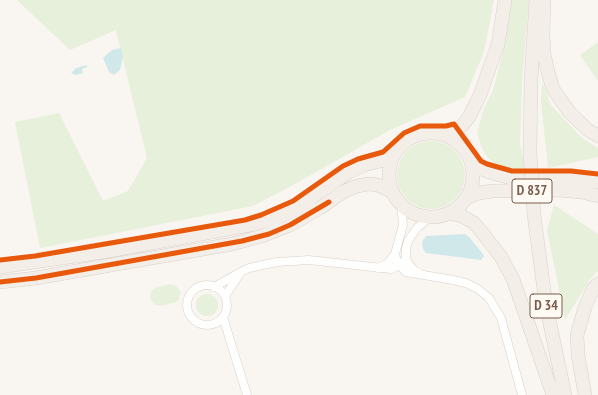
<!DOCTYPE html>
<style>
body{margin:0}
canvas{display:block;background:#f9f5f0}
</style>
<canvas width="598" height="395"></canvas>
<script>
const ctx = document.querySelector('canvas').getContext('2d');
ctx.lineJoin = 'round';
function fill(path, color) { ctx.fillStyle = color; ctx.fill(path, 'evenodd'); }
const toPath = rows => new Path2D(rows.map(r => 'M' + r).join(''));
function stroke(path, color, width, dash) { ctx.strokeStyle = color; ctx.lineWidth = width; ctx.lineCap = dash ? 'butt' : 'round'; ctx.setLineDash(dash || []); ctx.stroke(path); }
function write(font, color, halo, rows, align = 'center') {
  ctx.font = font + ' "PT Sans Narrow",sans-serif'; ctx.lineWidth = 4; ctx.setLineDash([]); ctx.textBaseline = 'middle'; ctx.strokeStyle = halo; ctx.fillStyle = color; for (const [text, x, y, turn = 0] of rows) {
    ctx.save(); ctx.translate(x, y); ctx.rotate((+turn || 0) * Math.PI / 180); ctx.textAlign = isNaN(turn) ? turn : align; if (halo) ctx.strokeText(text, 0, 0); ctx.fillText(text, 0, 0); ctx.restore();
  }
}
const green = toPath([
 [17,0,494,0,484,52,465,97,390,130,295,184,253,206,40,248,15,122,59,113,103,201,128,191,147,158,116,30,70,50],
 [511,0,529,0,522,83,520,142,525,169,513,170,496,164,487,157,482,148,477,133,484,108,493,90,503,52],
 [598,42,598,81,580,55],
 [542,82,551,105,581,137,598,148,598,157,548,168,541,102],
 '397 175a34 34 0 1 1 68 0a34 34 0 1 1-68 0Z',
 [554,205,598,234,598,271,591,278,565,320,547,230],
 [170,284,176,286,180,291,179,300,176,302,161,306,155,305,150,298,152,290,155,288],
 '196 305a11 11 0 1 1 22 0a11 11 0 1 1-22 0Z'
]);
const water = toPath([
 [121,48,123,56,120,70,114,75,109,72,103,58,112,50],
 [87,65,87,67,82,69,83,73,76,75,71,73,76,68],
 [465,234,469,237,483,254,484,256,481,260,426,253,423,249,422,242,426,236]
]);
const street = toPath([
 [395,254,397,262,406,272,453,280,466,283,478,289,489,298,501,318,522,395],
 [378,268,387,264,395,254,403,225,401,204],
 [241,272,249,268,277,262,309,260,391,269,402,264,406,258],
 [419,273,414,270,408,263,406,258,406,249,408,241,417,228,430,217],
 '187 305a20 20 0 1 1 40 0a20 20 0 1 1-40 0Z',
 [214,287,241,272,225,296],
 [223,317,247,395]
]);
const primary = toPath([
 [544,0,543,35,544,54,548,72,553,89,570,113,588,130,598,136],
 '389 175a42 42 0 1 1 84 0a42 42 0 1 1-84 0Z',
 [446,135,462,126,469,117,480,95,498,44,505,0],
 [530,153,531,80,536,0],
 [472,165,489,172,511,178,580,179,598,182],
 [466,198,479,193,492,191,558,190,582,192,598,196],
 [449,213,462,216,474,223,481,231,501,257,513,279,553,395],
 [534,215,546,305,565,395],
 [0,267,103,252,255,224,273,218,298,207,349,172,364,165,384,160,395,152],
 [0,282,36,278,232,244,262,236,290,225,320,208,343,192,357,186,368,184,378,185,392,192],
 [585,395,578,355,577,335,585,307,593,289,598,284]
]);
const primaryBridge = toPath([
 [530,153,534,215]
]);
const cycleway = toPath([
 [0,260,35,256,245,220,261,215,293,201,343,166,358,159,383,152,404,133,420,126,446,126,454,124,481,161,487,164,512,171,571,171,598,174],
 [0,282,36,278,242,241,269,234,290,225,329,202]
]);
const shields = [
 [532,191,40],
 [546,306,32]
];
const shieldNames = [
 ["D 837",532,191],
 ["D 34",546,306]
];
fill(green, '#e7f0db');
fill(water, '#d0e8ea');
stroke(street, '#d7d1cb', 9);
stroke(primary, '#dad1cc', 14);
stroke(street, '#fefefd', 8);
stroke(primary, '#f3eee8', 13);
stroke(primaryBridge, '#dad1cc', 14, []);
stroke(primaryBridge, '#f3eee8', 13);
stroke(cycleway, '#e8590c', 5);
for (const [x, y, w] of shields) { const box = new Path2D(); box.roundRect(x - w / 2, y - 12, w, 24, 3); ctx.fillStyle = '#fffaf3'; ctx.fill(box); stroke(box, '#7a5c4d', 1); }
write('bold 14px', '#7a5c4d', null, shieldNames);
</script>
